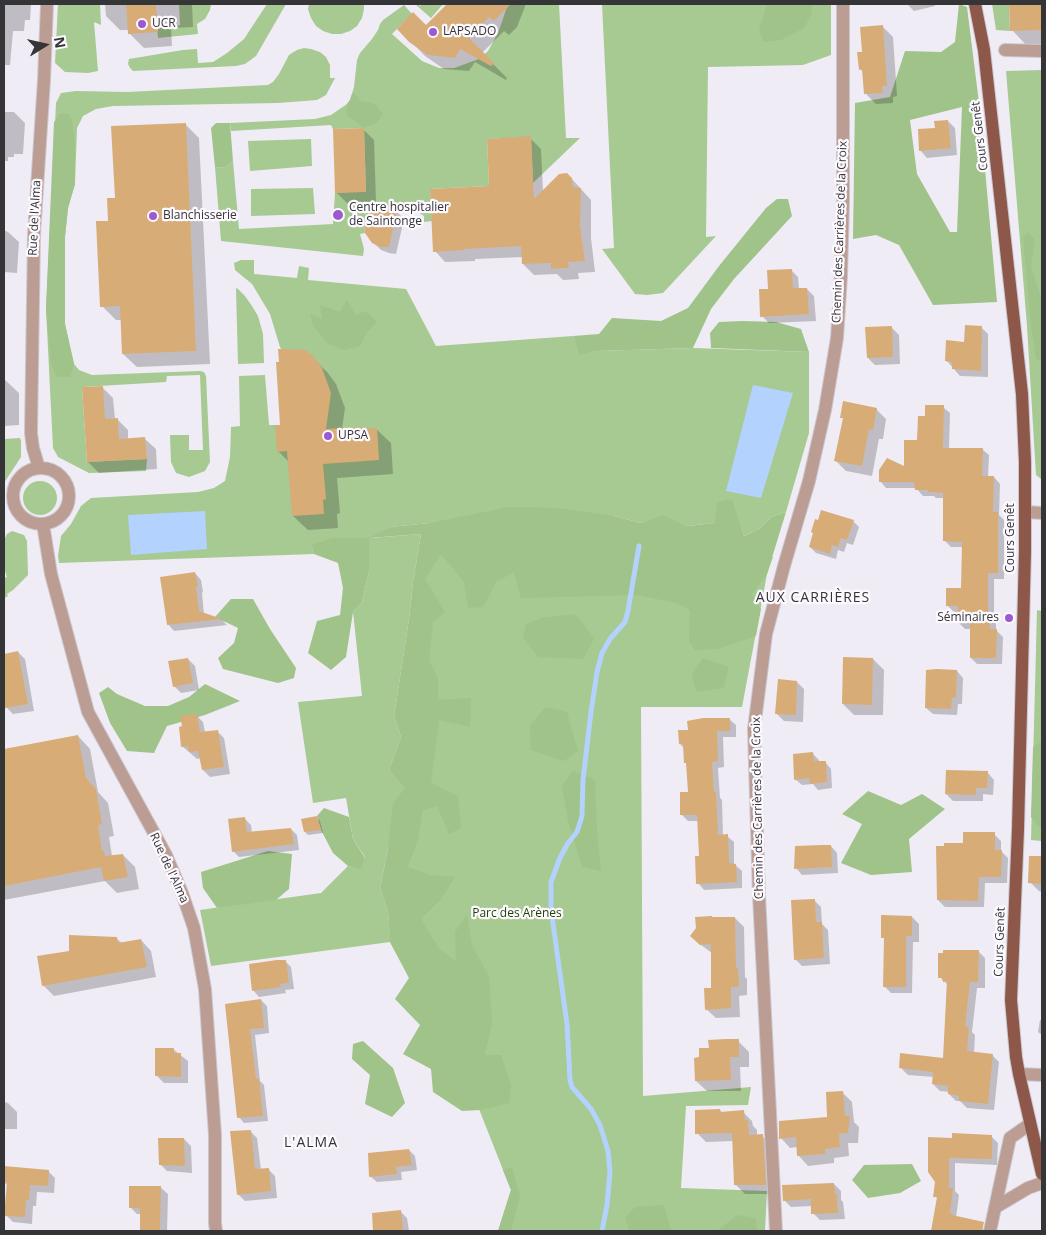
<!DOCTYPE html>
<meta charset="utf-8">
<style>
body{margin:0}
#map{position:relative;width:1046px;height:1235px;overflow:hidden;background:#f0ecf5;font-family:"Open Sans",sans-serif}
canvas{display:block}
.frame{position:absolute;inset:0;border:5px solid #353437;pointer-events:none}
.north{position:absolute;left:20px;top:20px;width:50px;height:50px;-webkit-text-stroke:4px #fcfafe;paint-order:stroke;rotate:80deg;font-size:14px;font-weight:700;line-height:20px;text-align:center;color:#353437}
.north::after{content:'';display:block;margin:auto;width:18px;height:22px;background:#353437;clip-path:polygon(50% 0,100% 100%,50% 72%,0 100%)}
</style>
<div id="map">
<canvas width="1046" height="1235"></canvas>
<div class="frame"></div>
<div class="north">N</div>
</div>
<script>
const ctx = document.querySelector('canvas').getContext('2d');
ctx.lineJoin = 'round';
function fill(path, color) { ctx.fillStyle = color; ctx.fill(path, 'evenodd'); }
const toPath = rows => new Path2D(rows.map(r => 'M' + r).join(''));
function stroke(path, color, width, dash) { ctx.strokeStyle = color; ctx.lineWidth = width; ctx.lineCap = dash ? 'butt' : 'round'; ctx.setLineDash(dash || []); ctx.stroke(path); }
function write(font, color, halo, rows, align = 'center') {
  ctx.font = font + ' "Open Sans",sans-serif'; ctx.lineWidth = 4.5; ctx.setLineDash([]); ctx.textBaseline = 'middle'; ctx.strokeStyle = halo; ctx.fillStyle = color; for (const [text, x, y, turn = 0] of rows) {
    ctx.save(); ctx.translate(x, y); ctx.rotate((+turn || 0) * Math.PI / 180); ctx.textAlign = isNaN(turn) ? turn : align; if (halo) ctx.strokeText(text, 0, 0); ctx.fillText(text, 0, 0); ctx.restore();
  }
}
const green = toPath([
 [58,4,100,4,101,25,94,22,98,71,88,73,65,72,55,63],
 [179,4,211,4,210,10,205,19,197,24,198,34,158,38,157,27,180,25],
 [267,4,286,4,256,56,245,64,236,66,133,71,130,68,128,64,129,59,183,50,197,49,198,63,213,62,227,53,244,39],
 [309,4,364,4,364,9,362,18,357,26,350,31,341,34,332,34,323,31,316,26,311,18,308,9],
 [415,4,417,4,420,6,422,4,443,4,431,18],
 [508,4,559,4,566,138,580,138,533,183,531,137,487,139,489,186,430,189,432,221,424,222,424,216,405,203,400,203,398,211,373,205,372,210,368,214,365,220,364,225,365,233,360,234,364,249,363,256,221,241,215,167,225,168,233,161,239,229,333,224,335,193,366,191,364,128,333,129,331,125,231,131,230,123,315,119,331,115,347,104,350,100,354,87,357,60,360,53,372,39,378,30,380,24,383,20,404,5,412,14,392,34,422,61,439,68,454,68,479,59,488,51,498,33],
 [602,4,831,4,831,55,803,65,708,67,706,237,716,236,663,293,647,295,635,294,602,249,614,248],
 [992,4,1009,4,1010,31,996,30],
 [304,48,311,49,320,52,326,57,330,65,330,78,335,78,326,95,317,100,278,103,113,106,96,109,83,116,77,128,75,184,68,208,65,237,65,324,74,364,79,370,92,375,200,371,204,372,206,376,210,462,205,471,189,477,176,473,171,462,170,435,189,435,189,450,203,450,200,375,167,376,166,382,82,387,87,462,147,459,146,471,89,473,58,457,53,448,46,309,56,103,61,93,76,91,127,92,268,85,273,82,279,74,289,55,297,50],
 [1042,70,1042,488,1041,479,1036,475,1027,326,1006,71],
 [311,139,312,166,250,171,248,141],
 [313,188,315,214,251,216,251,189],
 [241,260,254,260,254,274,297,278,299,266,309,268,308,280,406,289,436,346,573,336,579,354,596,351,693,348,809,352,809,433,786,512,771,517,759,529,744,536,731,499,715,523,687,526,663,516,641,523,614,516,430,523,390,527,371,538,421,534,413,582,409,619,394,716,401,737,389,770,405,787,429,535,773,557,767,574,742,707,641,707,643,1096,751,1087,748,1105,686,1106,681,1188,767,1191,765,1231,498,1231,511,1190,477,1104,390,942,211,966,200,910,321,893,348,866,362,868,365,857,353,839,346,798,313,803,298,702,362,696,353,612,362,602,369,572,311,545,314,554,59,563,58,556,61,536,71,524,81,506,91,498,198,492,214,488,225,481,230,457,231,427,240,426,239,376,265,375,269,425,280,425,305,390,280,347,270,314,252,284,235,270,234,263],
 [388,848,390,937,388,912,380,888],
 [236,288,238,289,245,296,252,306,258,316,263,334,264,363,238,364],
 [20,438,21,441,21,457,4,483,4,439],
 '23 498a17 17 0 1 1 34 0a17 17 0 1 1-34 0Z',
 [12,531,24,535,27,541,28,575,13,590,7,594,8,596,4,598,4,578,7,577,4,568,4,540,7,534],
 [1037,610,1042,611,1042,841,1031,840]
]);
const forest = toPath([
 [767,4,811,4,812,13,804,28,781,40,764,42,759,30],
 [959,4,967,7,979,103,997,302,933,305,899,245,876,235,853,239,855,103,890,97,905,51,941,52,955,42],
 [962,107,957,232,950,232,917,174,910,120],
 [352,94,355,94,360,101,375,104,383,114,376,123,364,128,347,115,347,104,350,100],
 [61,113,69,114,72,120,75,145,75,184,68,208,65,237,65,324,74,364,70,377,57,377,51,365,46,309,54,122],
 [216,123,230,123,233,161,225,168,215,167,211,128],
 [777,199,788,199,792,216,734,279,711,309,693,348,596,351,579,355,573,336,599,334,612,318,661,321,688,308,719,266,766,208],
 [1028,232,1035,240,1031,267,1042,300,1042,362,1036,359,1031,326,1023,238],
 [347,300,356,315,366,311,377,322,367,332,360,346,344,350,328,344,313,326,310,314,322,319,320,305,340,312],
 [743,321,776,322,801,329,809,352,711,348,710,333,719,322],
 [732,499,744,536,759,529,771,517,786,512,767,574,752,594,761,609,756,636,718,649,695,650,689,641,690,610,677,603,636,595,521,598,514,572,496,582,483,607,468,608,464,582,441,554,425,579,445,612,433,622,429,660,438,678,438,700,471,698,470,727,439,720,431,783,458,796,461,828,449,834,437,806,423,810,418,839,408,867,429,875,455,877,442,898,421,919,439,949,456,961,455,932,467,915,472,945,489,977,492,1023,485,1055,501,1055,511,1085,509,1103,480,1110,462,1111,433,1092,431,1069,403,1054,420,1025,395,999,409,978,390,942,388,912,380,888,388,848,393,804,405,788,389,770,401,737,394,716,409,619,413,582,421,534,369,538,369,572,362,602,353,612,346,657,331,670,308,653,317,621,340,615,343,588,338,563,314,554,311,545,333,538,369,538,390,527,430,523,509,507,557,508,614,516,641,523,663,515,687,526,715,523,717,502],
 [231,599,253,599,270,629,296,668,294,678,278,683,223,669,218,658,234,643,238,628,215,617],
 [576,614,594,639,583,659,538,657,523,637,526,624,542,618],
 [703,658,728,667,724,688,696,692,692,673],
 [205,684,240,701,205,715,167,726,154,753,127,751,110,723,99,693,108,687,117,694,145,706,168,706,189,697],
 [546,707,567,712,578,751,564,761,531,750,530,725],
 [1042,741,1042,828,1037,825,1031,817,1033,747],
 [573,771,595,780,597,831,601,871,582,867,568,821,562,786],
 [868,791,901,805,922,794,945,809,909,839,912,872,871,875,841,863,862,824,842,814],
 [324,808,349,817,353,839,365,858,362,869,348,866,333,853,321,830,317,816],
 [268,851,292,854,289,889,276,900,217,908,203,888,201,872],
 [363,1041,393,1068,405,1103,392,1117,365,1104,370,1075,352,1059,353,1044],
 [912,1164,921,1181,900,1193,868,1198,852,1180,864,1165],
 [512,1167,520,1196,511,1231,498,1231,511,1190,503,1170],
 [664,1205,671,1231,630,1231,625,1218,635,1207],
 [737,1215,755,1218,758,1231,717,1231]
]);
const water = toPath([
 [753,385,793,393,761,498,726,491],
 [205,511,207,549,131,555,128,515]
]);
const shadow = toPath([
 [4,4,31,4,30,20,25,20,24,31,13,31,10,65,4,65],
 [105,4,192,4,193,27,171,28,172,46,144,48,129,33,129,30,120,30,106,16],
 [448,4,526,4,517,27,509,35,504,31,482,53,507,78,506,80,475,62,469,71,444,69,425,56,399,29,426,26],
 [907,4,935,4,935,6,914,11],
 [1010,4,1042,4,1042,44,1026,45,1012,30],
 [882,26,893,37,897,96,893,97,893,103,876,104,866,94,864,73,860,69,863,53],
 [4,112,14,112,25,123,23,154,14,154,14,157,8,157,8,161,4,161],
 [948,121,955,128,957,155,927,158,920,150,936,129],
 [185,124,199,138,210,364,137,367,123,354,122,320,116,320,102,306,109,222,116,199],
 [363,129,374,140,376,202,347,203,336,192],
 [530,138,541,149,543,191,571,178,591,200,591,238,595,272,578,273,579,279,563,280,557,274,534,275,523,264,523,257,475,259,475,261,445,262,435,251,490,187],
 [397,212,404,219,396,254,389,253,381,250,373,242],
 [4,230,8,232,19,242,17,273,4,272],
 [791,270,798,277,799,289,807,289,814,296,816,321,769,323,762,316,769,290],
 [981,327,988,334,988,377,960,376,947,361],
 [892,328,899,335,900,364,875,365,868,358],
 [313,358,328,373,336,384,345,408,342,429,362,428,364,430,376,429,391,443,393,474,337,478,340,513,337,514,338,528,308,530,293,516,289,462,278,451,282,426],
 [4,379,19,393,19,425,4,426],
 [102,387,113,398,115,419,117,419,128,430,128,440,145,439,156,449,157,469,99,473,88,462],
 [943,407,950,413,949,449,982,449,989,455,988,477,994,477,1000,484,999,515,1004,520,1004,579,994,579,994,618,996,621,996,630,1003,637,1002,664,977,664,971,658,971,629,965,629,959,623,959,612,954,612,947,605,963,589,963,547,951,547,944,540,945,498,936,498,934,496,923,496,916,488,886,488,880,481,905,467,919,442,926,417],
 [876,409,886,419,883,439,879,439,872,476,846,471,836,461,844,419,841,417],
 [853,521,859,527,853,545,847,543,844,552,838,550,836,559,816,553,810,547],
 [195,573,201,580,203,592,202,593,204,614,222,620,227,625,174,631,168,624],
 [18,652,25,659,34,711,13,714,6,707,4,692,4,655],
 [188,659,195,666,199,690,181,693,174,686],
 [873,659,884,670,883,715,854,715,843,704],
 [927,671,957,671,963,678,962,704,958,704,957,715,933,714,926,708],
 [797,682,804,689,803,722,784,721,777,714],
 [196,715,203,722,205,732,217,731,224,738,230,774,210,777,203,770,201,758,197,759,182,746],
 [729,719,736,725,736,737,723,737,724,767,718,768,720,798,722,800,723,836,727,836,734,842,734,864,742,871,742,888,704,890,698,883,701,857,699,821,688,821,682,815,689,793,687,765,685,762,684,748,680,744,689,731],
 [78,736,90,749,98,792,108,803,114,836,109,837,112,856,123,855,135,867,139,889,117,893,105,881,4,900,4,750],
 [813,754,819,760,819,762,825,762,831,769,832,788,818,790,813,784,802,785,795,779],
 [987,772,994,780,993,795,983,794,983,801,953,801,946,794],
 [317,818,320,821,323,833,308,835,305,832],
 [245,819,251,825,252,833,291,829,297,835,299,850,239,857,233,851],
 [994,834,1001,841,1001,851,1008,858,1007,883,985,883,984,907,945,907,938,900,964,844],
 [831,846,837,853,838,873,802,875,796,868],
 [1030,857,1042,858,1042,892,1039,891,1030,882],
 [814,900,821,907,822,924,828,930,830,964,802,966,795,959],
 [912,917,919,924,919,942,913,942,912,993,891,993,884,986,885,940,883,937],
 [735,918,744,927,745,977,747,979,747,995,739,996,740,1017,716,1018,706,1009,712,989,712,953,701,945],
 [117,939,122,943,141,940,151,951,156,977,54,996,43,985,71,952],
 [978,951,985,958,985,988,977,988,972,1032,975,1035,974,1053,992,1055,999,1062,994,1110,967,1108,960,1101,956,1101,949,1094,949,1092,940,1091,933,1084,934,1077,908,1075,901,1068,944,1059,947,984,940,977],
 [285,961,291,967,294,989,285,990,286,993,259,997,253,990],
 [261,1000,267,1006,269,1033,255,1035,260,1081,264,1085,268,1121,244,1123,239,1117,226,1005],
 [1040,1020,1042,1020,1042,1035,1038,1032],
 [738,1041,749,1052,749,1067,740,1067,741,1091,707,1091,696,1081,700,1058,710,1049],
 [173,1049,188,1061,188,1083,164,1083,157,1076],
 [843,1093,852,1102,854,1122,859,1127,858,1143,848,1143,849,1156,834,1158,834,1163,808,1166,799,1156,798,1147,790,1148,781,1138,828,1118],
 [4,1102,8,1103,17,1112,17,1129,4,1129],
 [720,1110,723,1113,743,1112,752,1121,753,1126,757,1130,757,1136,762,1136,771,1144,774,1194,745,1194,736,1185,733,1141,706,1142,697,1133],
 [250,1131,257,1138,261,1170,268,1169,275,1176,277,1198,245,1201,238,1194],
 [992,1137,998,1143,997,1165,955,1163,955,1191,959,1195,956,1218,977,1222,983,1228,982,1231,932,1231,938,1199,935,1196,936,1182,953,1140],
 [184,1139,191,1146,192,1173,167,1171,160,1164],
 [409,1150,415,1156,417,1170,401,1172,402,1180,377,1182,370,1176],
 [4,1168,48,1171,55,1178,54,1193,37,1192,36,1206,33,1206,32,1224,13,1222,6,1215,8,1186,4,1182],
 [834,1184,841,1191,841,1200,843,1202,845,1219,820,1220,813,1213,812,1206,791,1207,784,1200],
 [160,1187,168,1194,167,1231,141,1231,141,1214,137,1214,130,1207],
 [400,1211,407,1218,409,1231,375,1231,373,1214]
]);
const stream = toPath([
 [602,1231,607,1205,610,1172,608,1151,600,1125,591,1109,572,1087,570,1080,567,1024,551,909,551,882,560,858,568,843,577,832,582,816,583,780,591,712,597,672,602,653,610,639,625,622,628,611,639,546]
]);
const building = toPath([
 [126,4,156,4,158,32,128,34],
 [447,4,511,4,494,21,489,17,469,38,494,63,491,66,460,49,455,58,428,55,409,42,397,29,413,12,426,25],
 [1009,4,1042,4,1042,30,1010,31],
 [883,25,887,86,882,86,883,93,864,94,862,69,859,70,857,52,862,52,860,27],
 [948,120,951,148,919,151,918,129,935,128,934,121],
 [186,123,196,351,122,354,120,306,100,307,96,221,108,221,107,198,115,198,111,126],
 [364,128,366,192,335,193,333,129],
 [531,136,534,199,559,174,567,173,572,178,573,187,581,188,580,226,585,261,568,262,569,268,551,269,551,263,522,264,521,246,464,249,464,250,433,252,430,189,489,186,487,139],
 [376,206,397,211,389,247,380,247,372,243,365,233,364,225,366,217],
 [792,269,793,288,807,288,809,314,760,317,759,289,768,289,767,270],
 [965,325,982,326,981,371,952,369,952,362,945,361,946,340,964,342],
 [892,326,893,357,867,358,865,327],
 [278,349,305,350,314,357,322,368,331,393,326,429,362,427,362,429,377,428,379,460,323,464,326,499,323,500,324,514,292,516,287,451,277,452,275,425,280,425,276,362,279,362],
 [103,386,105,419,118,418,119,439,145,437,147,459,87,462,82,387],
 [843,401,877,408,873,430,869,429,862,466,834,461,843,418,840,418],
 [925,405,944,405,943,448,983,448,982,476,994,476,993,512,998,512,998,573,988,573,988,613,990,613,990,629,997,629,996,658,970,658,970,623,957,623,958,606,946,606,946,588,961,588,962,542,943,541,943,493,928,492,928,490,915,490,914,482,879,482,879,470,887,458,904,466,904,440,917,440,918,416,925,416],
 [821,510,854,520,847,540,841,538,838,547,832,545,830,554,809,547,813,533,811,532,815,519,818,520],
 [195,572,198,586,196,587,199,611,222,619,167,625,160,577],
 [18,651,28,704,5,708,4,699,4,654],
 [843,657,873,658,872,705,842,704],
 [188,658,193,683,173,687,168,661],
 [937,669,957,670,956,698,952,698,951,709,925,708,926,670],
 [778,679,797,681,796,715,775,714],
 [197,714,200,732,218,730,224,767,202,770,198,751,189,752,188,746,181,747,179,727,182,726,180,716],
 [703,718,730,718,730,731,717,731,718,761,712,762,714,792,716,792,718,835,728,834,729,863,736,864,737,882,696,884,695,856,699,856,697,815,680,815,680,792,688,792,686,763,684,763,683,744,679,744,678,730,688,730,687,721],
 [78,735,86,778,96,789,102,824,98,825,102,851,104,851,105,856,123,854,128,877,104,881,101,867,4,886,4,749],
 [813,752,814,761,826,761,827,782,810,784,809,778,794,780,793,754],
 [946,770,988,771,987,788,976,788,976,795,945,794],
 [317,816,321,830,304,832,301,819],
 [245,817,247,832,291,828,294,844,232,852,228,819],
 [963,832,995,832,995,850,1002,850,1001,877,979,877,978,901,937,900,936,846,944,846,944,843,963,843],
 [821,845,831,845,832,867,794,869,795,846],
 [1029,856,1042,856,1042,884,1028,883],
 [815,899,816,922,822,922,824,958,794,960,791,900],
 [881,915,912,916,912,936,906,936,906,987,883,987,884,938,881,938],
 [712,916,712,917,735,917,736,968,738,968,739,987,731,987,731,1008,705,1010,704,988,711,988,711,944,700,945,690,936,696,928,695,917],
 [69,935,117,937,118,943,141,939,147,967,42,986,37,956,69,951],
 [943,950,979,950,978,982,970,982,965,1026,969,1027,967,1051,993,1054,988,1104,959,1101,959,1096,948,1094,948,1086,932,1084,933,1072,899,1068,900,1053,943,1058,947,981,943,982,942,978,938,978,938,953,943,953],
 [277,960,286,960,289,983,280,984,281,987,252,991,249,964],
 [261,999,264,1028,250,1029,256,1079,259,1078,263,1116,237,1118,225,1004],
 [726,1039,739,1039,739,1057,730,1057,731,1080,695,1081,694,1058,699,1057,699,1048,709,1048,708,1040],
 [155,1048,174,1048,174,1053,181,1053,181,1077,155,1076],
 [843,1091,845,1116,850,1116,848,1133,839,1134,840,1147,825,1149,825,1154,797,1156,796,1137,779,1139,779,1121,827,1117,826,1092],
 [720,1109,720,1112,744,1110,745,1120,748,1120,749,1135,763,1134,766,1185,734,1185,732,1133,695,1134,695,1110],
 [251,1130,255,1169,269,1168,271,1191,237,1195,230,1131],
 [952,1133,992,1135,992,1159,949,1158,949,1188,953,1188,950,1213,952,1213,952,1215,984,1222,982,1231,931,1231,937,1197,933,1197,935,1182,928,1172,928,1137,952,1138],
 [158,1138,184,1138,185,1166,159,1165],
 [409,1149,412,1165,396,1167,397,1174,369,1177,368,1153],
 [4,1166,49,1170,48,1186,30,1185,29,1200,26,1200,25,1217,4,1216,7,1182,4,1182],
 [834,1183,835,1194,837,1194,838,1213,811,1214,811,1199,783,1201,782,1185],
 [129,1186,161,1186,160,1231,140,1231,140,1208,129,1208],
 [401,1210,403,1231,373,1231,372,1213]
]);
const minor = toPath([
 [1005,50,1042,51],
 '13 496a28 28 0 1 1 56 0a28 28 0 1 1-56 0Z',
 [39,468,33,448,31,433,34,234,44,80,47,4],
 [1026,512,1042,513],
 [43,524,51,574,88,712,166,855,182,893,194,928,205,989,215,1135,215,1223,216,1231],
 [1019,1074,1042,1075],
 [996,1207,1028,1188,1042,1183],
 [776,1231,759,896,754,729,766,634,784,566,809,481,825,410,837,338,841,276,843,201,843,4],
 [990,1231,1010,1138,1030,1124]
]);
const major = toPath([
 [975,4,984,50,1022,394,1025,462,1025,551,1018,829,1011,1000,1016,1057,1019,1074,1042,1174]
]);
const markers = [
 [142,24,5,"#9d59ce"],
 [433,32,5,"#9d59ce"],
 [338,215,6,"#9d59ce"],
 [153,216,5,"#9d59ce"],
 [328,436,5,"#9d59ce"],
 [1009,618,5,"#9d59ce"]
];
const poiNames = [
 ["UCR",152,24],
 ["LAPSADO",443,32],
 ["Centre hospitalier",349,208],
 ["de Saintonge",349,222],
 ["Blanchisserie",163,216],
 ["UPSA",338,436],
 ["Séminaires",999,618,"right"]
];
const streetNames = [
 ["Cours Genêt",980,136,-97],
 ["Rue de l'Alma",35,218,-87],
 ["Chemin des Carrières de la Croix",840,232,-88],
 ["Cours Genêt",1011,538,-90],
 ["Chemin des Carrières de la Croix",758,808,-91],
 ["Rue de l'Alma",169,868,65],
 ["Cours Genêt",1000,942,-88]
];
const parkNames = [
 ["Parc des Arènes",517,914]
];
const neighbourhoodNames = [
 ["AUX CARRIÈRES",813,598],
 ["L'ALMA",311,1143]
];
fill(green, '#a7c992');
fill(forest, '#a0c38a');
fill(water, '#b4d2fe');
fill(shadow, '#0003');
stroke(stream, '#b4d2fe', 5);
fill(building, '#d8ac76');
stroke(minor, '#cbc7cf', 14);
stroke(major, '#cbc7cf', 14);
stroke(minor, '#bc9d94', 12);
stroke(major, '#8d584a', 12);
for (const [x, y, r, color] of markers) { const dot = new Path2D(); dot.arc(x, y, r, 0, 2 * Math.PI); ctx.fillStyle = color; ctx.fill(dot); stroke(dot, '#fcfafe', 2); }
write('12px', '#353437', '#fcfafe', poiNames, 'left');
write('12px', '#353437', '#fcfafe', streetNames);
write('12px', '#1f3e00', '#fcfafe', parkNames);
ctx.letterSpacing = '1px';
write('14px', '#353437', '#fcfafe', neighbourhoodNames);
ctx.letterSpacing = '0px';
</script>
